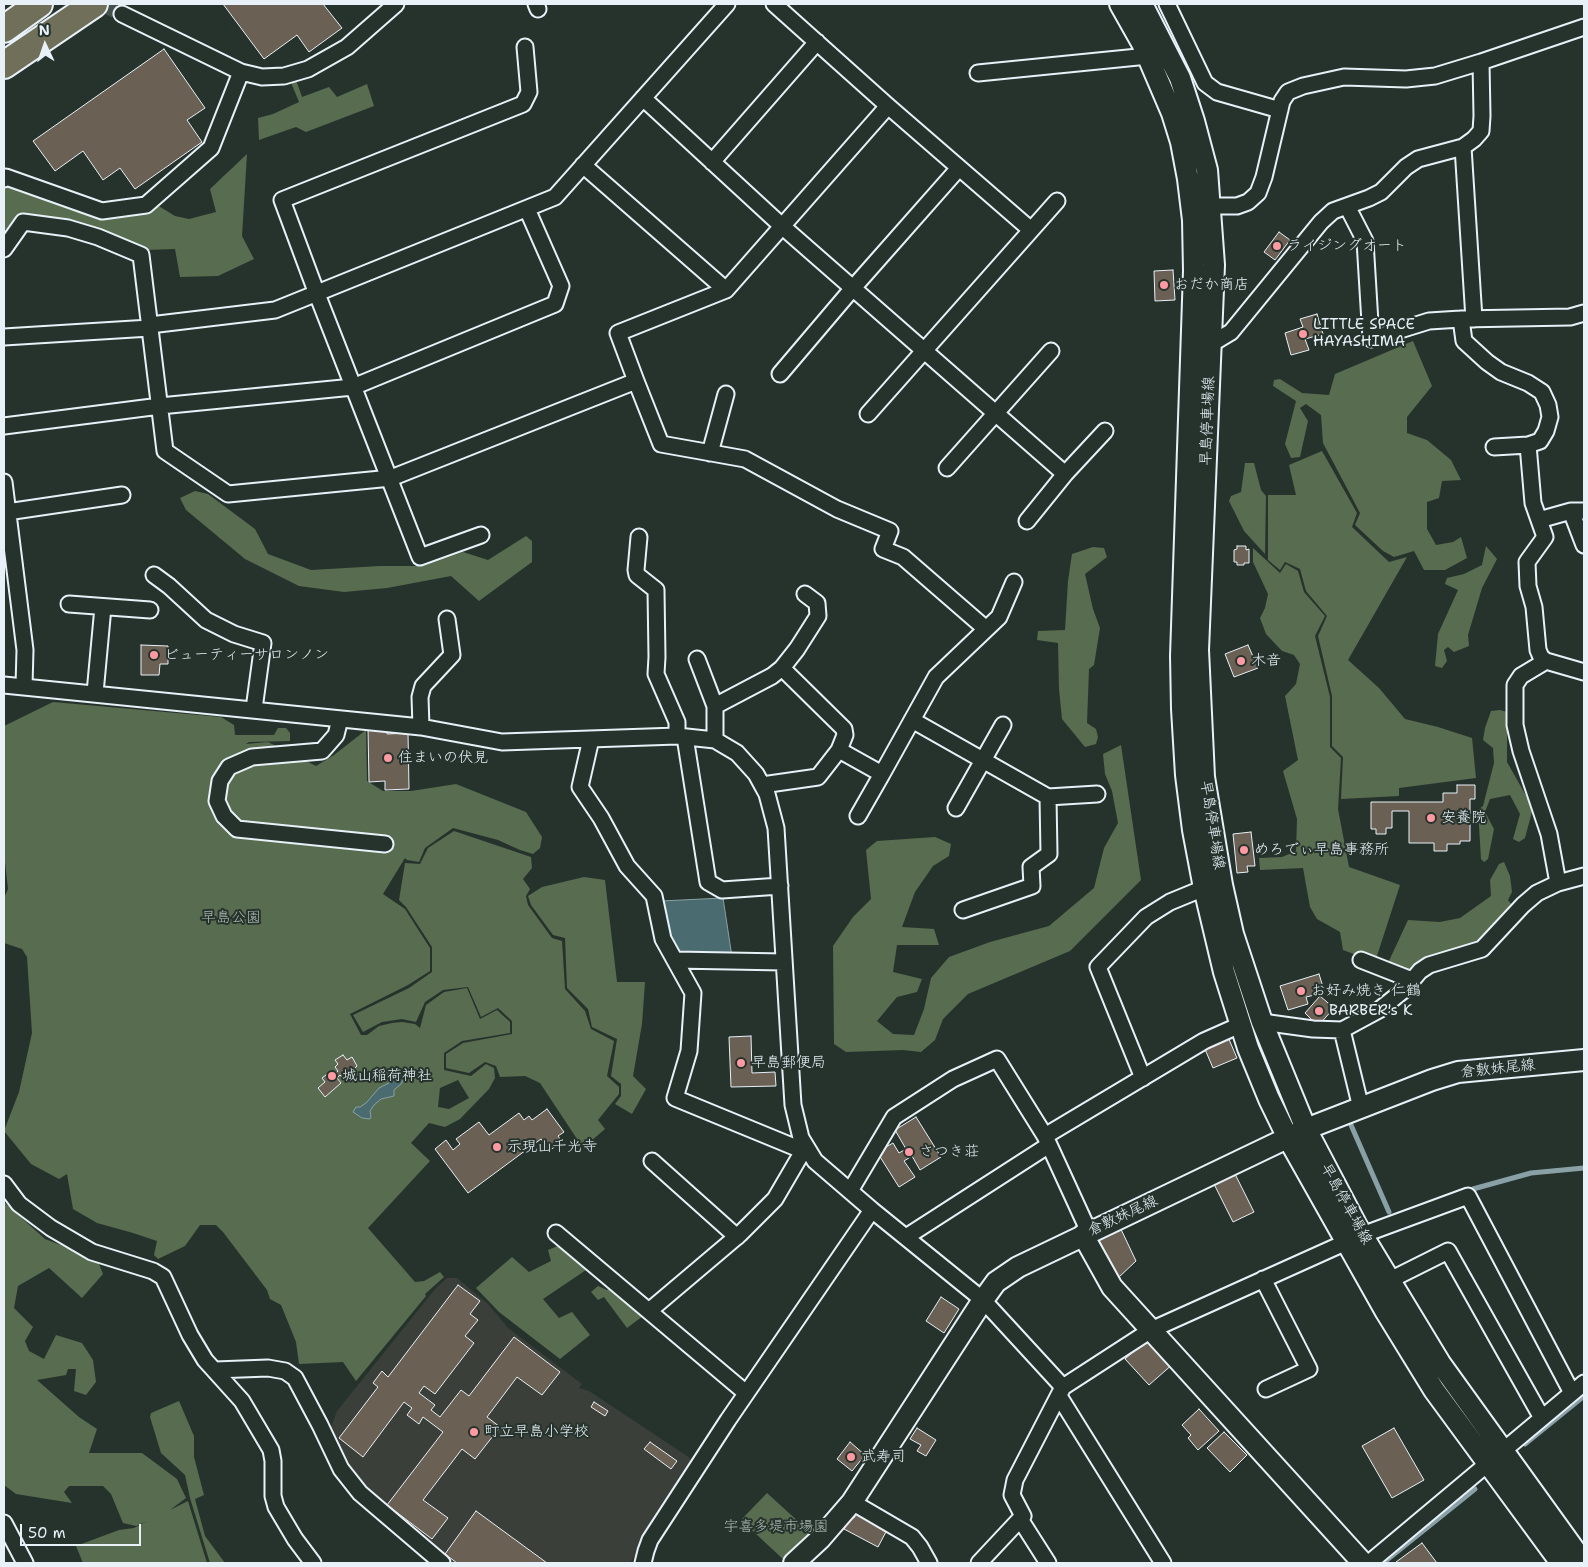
<!DOCTYPE html>
<meta charset="utf-8">
<style>
body{margin:0}
#map{position:relative;width:1588px;height:1567px;overflow:hidden;background:#26332d;font-family:"Shantell Sans",sans-serif}
canvas{display:block}
.frame{position:absolute;inset:0;border:5px solid #e8f1f8;pointer-events:none}
.north{position:absolute;left:20px;top:20px;width:50px;height:50px;-webkit-text-stroke:4px #26332d;paint-order:stroke;rotate:357deg;font-size:14px;font-weight:700;line-height:20px;text-align:center;color:#e8f1f8}
.north::after{content:'';display:block;margin:auto;width:18px;height:22px;background:#e8f1f8;clip-path:polygon(50% 0,100% 100%,50% 72%,0 100%)}
.scale{position:absolute;left:20px;top:1524px;width:121px;height:22px;box-sizing:border-box;border:2px solid #e8f1f8;border-top:0;padding-left:6px;font-size:15px;line-height:18px;white-space:nowrap;color:#e8f1f8;-webkit-text-stroke:4px #26332d;paint-order:stroke}
</style>
<div id="map">
<canvas width="1588" height="1567"></canvas>
<div class="frame"></div>
<div class="north">N</div>
<div class="scale">50 m</div>
</div>
<script>
const ctx = document.querySelector('canvas').getContext('2d');
ctx.lineJoin = 'round';
function fill(path, color) { ctx.fillStyle = color; ctx.fill(path, 'evenodd'); }
const toPath = rows => new Path2D(rows.map(r => 'M' + r).join(''));
function stroke(path, color, width, dash) { ctx.strokeStyle = color; ctx.lineWidth = width; ctx.lineCap = dash ? 'butt' : 'round'; ctx.setLineDash(dash || []); ctx.stroke(path); }
function write(font, color, halo, rows, align = 'center') {
  ctx.font = font + ' "Shantell Sans","Klee One",sans-serif'; ctx.lineWidth = 4; ctx.setLineDash([]); ctx.textBaseline = 'middle'; ctx.strokeStyle = halo; ctx.fillStyle = color; for (const [text, x, y, turn = 0] of rows) {
    ctx.save(); ctx.translate(x, y); ctx.rotate((+turn || 0) * Math.PI / 180); ctx.textAlign = isNaN(turn) ? turn : align; if (halo) ctx.strokeText(text, 0, 0); ctx.fillText(text, 0, 0); ctx.restore();
  }
}
const built = toPath([
 [447,1278,457,1278,489,1305,508,1328,582,1384,579,1388,589,1391,690,1458,692,1469,639,1557,634,1557,630,1563,449,1563,367,1491,347,1468,329,1432,337,1411,436,1288]
]);
const green = toPath([
 [295,77,302,97,329,87,337,97,367,84,374,106,306,132,296,127,259,140,258,118,273,114,299,102,290,80],
 [247,154,242,236,254,259,218,276,180,277,175,249,146,250,22,217,4,238,4,188,8,183,101,217,157,205,175,216,189,219,216,212,210,189],
 [1413,341,1432,386,1407,417,1407,433,1427,440,1451,460,1461,480,1442,481,1439,498,1427,502,1427,529,1436,545,1453,542,1461,537,1467,558,1445,570,1424,570,1414,551,1394,557,1383,551,1355,525,1360,513,1323,443,1321,415,1306,404,1300,408,1308,421,1300,457,1291,458,1285,444,1296,401,1273,386,1274,380,1280,379,1302,393,1329,395,1335,374],
 [1322,451,1357,513,1352,527,1389,562,1407,557,1348,660,1379,688,1405,719,1438,727,1472,738,1476,778,1399,788,1399,796,1341,799,1343,757,1332,746,1332,696,1318,636,1327,616,1306,591,1300,569,1285,562,1280,570,1268,560,1268,495,1296,495,1289,465],
 [1245,463,1254,463,1261,490,1266,496,1265,554,1244,531,1229,501,1231,496,1241,492],
 [195,491,208,494,255,529,268,554,311,570,380,566,423,566,463,552,488,560,526,536,532,541,532,562,479,601,451,576,387,588,344,592,299,586,245,559,186,510,180,498],
 [1486,546,1497,559,1482,588,1468,635,1469,646,1454,652,1448,647,1444,650,1447,661,1442,668,1435,666,1438,634,1458,590,1445,584,1447,578,1464,574,1482,565],
 [1093,547,1104,548,1107,557,1085,574,1093,609,1100,628,1094,665,1089,669,1087,723,1096,729,1098,737,1096,744,1085,747,1062,719,1059,689,1058,643,1037,640,1038,631,1065,630,1068,581,1072,554],
 [1253,548,1280,573,1286,564,1298,571,1304,592,1325,616,1315,636,1330,697,1330,747,1341,758,1338,809,1349,867,1400,885,1375,962,1343,950,1340,932,1317,919,1310,907,1303,868,1260,870,1259,858,1282,857,1296,851,1297,819,1283,771,1298,760,1285,696,1296,684,1300,664,1294,655,1282,651,1266,634,1260,618,1265,608,1268,594,1253,562],
 [53,702,221,717,234,725,235,735,274,735,278,728,286,728,290,733,290,741,249,742,246,744,268,742,316,766,334,755,366,730,367,781,383,791,411,791,456,784,526,812,542,837,540,848,533,854,520,850,498,840,453,828,425,848,419,862,407,860,405,858,383,894,405,909,430,948,430,971,408,985,350,1014,361,1035,367,1035,379,1026,392,1023,402,1022,415,1024,420,1028,426,1005,444,992,467,988,480,1019,497,1010,510,1022,510,1033,462,1041,444,1053,444,1070,471,1076,486,1064,494,1068,495,1078,489,1089,460,1119,445,1127,429,1123,411,1143,430,1161,368,1228,415,1282,424,1281,440,1272,444,1277,425,1294,426,1296,356,1381,343,1362,299,1364,296,1342,281,1305,270,1299,267,1290,223,1232,216,1225,200,1225,185,1246,158,1259,154,1255,157,1241,133,1233,97,1223,73,1209,67,1174,59,1179,31,1164,4,1131,19,1092,32,1033,27,957,22,949,4,943,4,898,8,889,4,853,4,726],
 [458,1080,469,1098,449,1109,438,1107,440,1088],
 [1500,710,1507,712,1507,762,1533,808,1525,838,1519,842,1513,839,1520,814,1510,795,1490,799,1485,812,1494,829,1488,859,1484,862,1481,859,1478,810,1483,806,1494,763,1493,748,1483,740,1485,728,1491,711],
 [1121,745,1141,880,1070,951,968,994,943,1019,935,1040,921,1052,903,1050,846,1052,834,1044,833,946,853,917,871,899,866,850,877,841,935,837,951,844,949,856,933,866,915,892,902,927,934,929,939,945,897,945,893,972,922,979,917,992,897,997,877,1021,893,1034,914,1035,924,1009,931,978,949,957,990,942,1049,926,1094,888,1104,848,1118,823,1112,791,1105,774,1103,754],
 [454,831,531,857,532,868,523,879,530,889,526,896,528,905,552,938,562,941,565,989,585,1011,591,1029,614,1041,607,1076,619,1087,619,1094,598,1120,605,1129,583,1148,540,1083,525,1076,500,1077,496,1066,485,1062,469,1073,446,1068,446,1054,463,1043,512,1034,512,1021,498,1008,481,1017,468,987,443,990,425,1002,416,1022,402,1019,382,1022,363,1032,353,1015,409,988,432,972,432,947,406,907,399,900,405,863,420,864,428,848],
 [1504,862,1510,876,1512,892,1508,900,1512,905,1478,945,1410,973,1388,963,1408,920,1440,922,1460,918,1491,896,1490,880,1499,864],
 [584,877,605,880,617,982,645,982,642,1024,633,1076,646,1089,632,1114,615,1104,621,1096,621,1084,611,1076,617,1039,592,1027,588,1009,567,988,565,938,553,935,531,905,528,896,542,887],
 [4,1202,45,1239,97,1259,103,1274,82,1298,49,1268,18,1286,14,1308,33,1327,25,1341,29,1351,44,1359,56,1335,82,1343,93,1360,96,1382,86,1395,74,1391,76,1369,68,1369,66,1375,37,1380,79,1417,97,1429,89,1453,142,1453,177,1479,186,1498,170,1510,188,1501,207,1563,83,1563,76,1546,119,1530,134,1528,147,1521,136,1526,123,1523,111,1494,103,1486,69,1486,64,1492,72,1503,16,1494,4,1485],
 [565,1243,589,1268,543,1299,559,1318,572,1312,590,1335,560,1359,499,1312,476,1288,512,1257,529,1272,551,1261,548,1250],
 [598,1286,607,1290,613,1286,647,1313,627,1328,604,1297,598,1300,591,1292],
 [179,1401,194,1436,194,1457,204,1495,195,1499,205,1536,225,1563,210,1563,190,1498,185,1475,161,1453,150,1417,151,1413],
 [767,1493,811,1533,785,1561,741,1520]
]);
const water = toPath([
 [723,898,732,957,677,954,667,936,661,901,723,898],
 [404,1071,406,1075,401,1084,394,1090,394,1096,381,1099,374,1105,370,1111,371,1117,370,1119,362,1118,353,1112,356,1107,360,1107,366,1103,379,1088,389,1083,404,1071]
]);
const stream = toPath([
 [1351,1125,1389,1212],
 [1473,1189,1531,1173,1584,1168],
 [1525,1444,1584,1396],
 [1383,1563,1475,1489]
]);
const building = toPath([
 [223,4,323,4,342,28,309,52,297,35,264,59,223,4],
 [164,49,205,108,187,120,202,142,135,189,120,168,103,180,83,151,55,171,33,141,164,49],
 [1279,232,1290,240,1275,260,1264,252,1279,232],
 [1173,270,1175,300,1155,301,1154,271,1173,270],
 [1317,314,1323,334,1305,339,1309,350,1291,355,1285,333,1303,327,1300,319,1317,314],
 [1237,546,1246,546,1246,550,1249,549,1249,563,1244,563,1244,565,1237,565,1237,562,1234,562,1234,550,1237,549,1237,546],
 [141,645,168,646,168,664,160,664,159,675,141,675,141,645],
 [1248,645,1258,668,1234,677,1225,654,1248,645],
 [368,728,387,728,387,734,408,733,409,789,385,790,385,781,369,782,368,728],
 [1457,785,1475,785,1475,799,1470,799,1470,841,1460,841,1460,844,1447,844,1447,851,1434,851,1434,843,1409,843,1409,811,1392,811,1392,828,1386,828,1386,834,1376,834,1376,829,1371,829,1371,802,1443,802,1443,793,1457,793,1457,785],
 [1251,832,1255,866,1247,866,1248,872,1237,873,1233,834,1251,832],
 [1319,974,1323,987,1317,989,1319,994,1306,997,1308,1004,1288,1010,1280,986,1319,974],
 [1320,996,1334,1008,1318,1026,1305,1013,1320,996],
 [751,1036,752,1073,775,1072,776,1086,731,1087,729,1037,751,1036],
 [1228,1037,1237,1058,1213,1068,1204,1047,1228,1037],
 [343,1055,347,1060,352,1057,357,1066,353,1070,355,1073,350,1077,347,1073,342,1077,340,1075,337,1078,341,1083,325,1097,318,1088,325,1082,322,1078,330,1072,333,1076,338,1071,335,1067,338,1064,335,1060,343,1055],
 [547,1109,564,1132,558,1136,562,1142,550,1150,541,1139,468,1193,435,1149,446,1140,453,1150,460,1144,456,1139,479,1122,489,1135,519,1113,524,1120,529,1116,532,1120,547,1109],
 [916,1117,941,1157,920,1170,912,1156,904,1161,915,1177,899,1187,877,1152,893,1143,899,1153,906,1149,895,1130,916,1117],
 [1234,1172,1254,1212,1233,1222,1213,1182,1234,1172],
 [1119,1225,1136,1261,1118,1278,1097,1236,1119,1225],
 [458,1285,480,1301,470,1314,478,1320,465,1336,474,1343,435,1394,424,1386,419,1393,435,1405,431,1410,440,1417,461,1390,469,1396,514,1337,560,1372,542,1395,517,1377,487,1417,500,1427,475,1459,462,1449,423,1500,448,1518,432,1539,387,1505,443,1432,423,1417,419,1424,407,1415,412,1408,404,1402,363,1457,339,1438,378,1387,373,1383,382,1371,388,1377,458,1285],
 [941,1297,959,1309,944,1333,926,1321,941,1297],
 [1150,1337,1174,1363,1149,1385,1125,1359,1150,1337],
 [594,1402,608,1411,605,1416,591,1407,594,1402],
 [1199,1409,1219,1431,1198,1450,1188,1438,1191,1435,1182,1425,1199,1409],
 [917,1428,936,1440,926,1456,917,1451,921,1445,910,1439,917,1428],
 [1394,1428,1424,1480,1392,1498,1362,1446,1394,1428],
 [1224,1432,1247,1455,1230,1472,1207,1448,1224,1432],
 [650,1442,677,1461,671,1469,644,1449,650,1442],
 [850,1442,865,1455,852,1471,837,1459,850,1442],
 [476,1511,547,1563,457,1563,445,1554,476,1511],
 [857,1512,888,1528,878,1547,844,1529,851,1516,854,1518,857,1512],
 [1422,1543,1437,1563,1397,1563,1396,1562,1422,1543]
]);
const streetTunnel = toPath([
 [102,4,122,14]
]);
const street = toPath([
 [536,4,538,9],
 [774,4,888,106,1031,230],
 [1167,4,1205,83,1217,92,1280,110],
 [122,14,241,72,262,77,284,76,308,69,347,47,396,4],
 [978,73,1148,56],
 [643,98,783,227,1065,474,1105,431],
 [888,106,726,290,618,333,636,381,661,444,745,459,837,509,890,531,883,549,903,557,986,629],
 [1463,147,1474,319],
 [712,162,817,42],
 [583,165,726,290],
 [4,179,6,177,102,211,146,205,211,148,241,72],
 [1210,206,1237,206,1248,202,1258,193,1264,177,1282,101,1288,92,1303,86,1344,77,1406,79,1435,76,1481,62,1584,27],
 [1347,206,1365,241,1371,339,1429,321,1461,319,1570,317,1584,313],
 [4,249,23,222,68,228,98,237,141,255,165,451,228,494,391,478,636,381],
 [1461,319,1464,341,1487,362,1501,372,1528,383,1542,392,1548,405,1550,417,1546,431,1540,441,1528,445,1533,503,1545,537,1527,562,1528,586,1534,607,1538,650,1541,657,1546,661,1584,672],
 [150,325,275,310,555,197,727,4],
 [4,337,150,328],
 [1203,343,1211,344,1231,332,1321,222,1333,211,1369,198,1381,192,1406,167,1418,159,1463,147,1474,139,1481,131,1482,116,1481,62],
 [780,374,853,288,959,168],
 [868,414,1057,201],
 [4,426,160,406,353,387,555,304,561,286,527,209],
 [1494,447,1528,445],
 [710,453,726,394],
 [947,468,1051,351],
 [4,482,25,650,24,686],
 [1571,511,1584,545],
 [7,512,122,495],
 [1539,520,1571,511,1584,511],
 [1027,521,1065,474],
 [481,535,420,557,317,294,282,200,523,104,529,92,525,47],
 [639,537,636,570,637,575,656,590,657,657,656,674,677,722,677,736],
 [154,575,169,586,206,620,234,634,263,643,254,709],
 [69,604,150,610],
 [697,659,715,706,715,740],
 [1546,661,1521,676,1515,685,1515,725,1521,751,1549,834,1558,883],
 [782,668,844,729,845,735,839,750],
 [4,685,421,727,502,742,677,736,715,740,737,753,756,774,762,785,767,794,776,828,793,1105,801,1138,815,1161,872,1210,983,1300,1063,1387],
 [95,693,103,607],
 [715,706,772,676,782,668,797,649,818,616,817,603,805,594],
 [340,719,336,735,322,751,252,757,229,767,220,781,217,801,224,816,237,829,385,844],
 [912,720,1048,797,1049,854,1031,867,1032,886,963,910],
 [421,727,420,697,423,686,452,655,447,619],
 [685,737,708,882,722,890,780,886],
 [591,739,580,787,601,818,627,866,654,896,663,939,693,993,689,1051,675,1098,804,1151],
 [762,785,818,777,839,750,882,774,936,677,999,617,1014,582],
 [1048,797,1097,794],
 [956,808,1003,725],
 [858,816,882,774],
 [675,960,784,962],
 [1361,960,1412,980],
 [1262,1022,1313,1029,1342,1030,1379,1010,1404,990,1420,971,1429,965,1482,949,1523,905,1537,893,1558,883,1584,876],
 [1342,1030,1361,1108],
 [1143,1078,1098,967,1146,917,1170,902,1204,888],
 [652,1161,737,1237],
 [4,1184,19,1204,51,1228,92,1252,153,1271,163,1277,190,1335,205,1360,242,1401,271,1450,273,1461,273,1496,276,1507,295,1539,313,1563],
 [850,1191,894,1117,953,1079,997,1059,1045,1136],
 [1089,1232,1045,1136,1204,1041,1240,1025],
 [556,1233,746,1393],
 [906,1237,1049,1145],
 [1263,1279,1309,1369,1266,1389],
 [1390,1280,1448,1251,1542,1418],
 [649,1311,740,1234,775,1199,806,1146],
 [215,1370,268,1368,285,1371,295,1378,320,1425,341,1469,360,1493,442,1563],
 [1059,1396,1163,1563],
 [852,1502,912,1537,920,1547,929,1563],
 [1020,1519,1048,1563],
 [4,1523,25,1563],
 [643,1563,646,1551,650,1540,728,1420,872,1210],
 [979,1563,1023,1516,1012,1495,1015,1480,1063,1387,1151,1330,1362,1235,1468,1196,1572,1393],
 [1369,1563,1584,1383]
]);
const secondary = toPath([
 [1120,4,1142,43,1172,113,1181,142,1188,179,1193,220,1194,271,1181,656,1182,709,1186,775,1193,830,1204,888,1224,972,1248,1048,1269,1099,1288,1138,1386,1312,1434,1390,1561,1563],
 [1142,4,1180,78,1194,121,1207,170,1214,265,1198,650,1204,777,1222,885,1233,934,1262,1022,1306,1129,1358,1228,1440,1363,1584,1563],
 [1083,1235,1112,1287,1363,1563],
 [794,1563,820,1539,852,1502,983,1300,996,1282,1018,1267,1306,1129,1432,1080,1458,1072,1584,1060]
]);
const highway = toPath([
 [4,29,39,4],
 [4,65,94,4]
]);
const markers = [
 [1277,246,5,"#ff9aa2"],
 [1164,285,5,"#ff9aa2"],
 [1303,334,5,"#ff9aa2"],
 [154,655,5,"#ff9aa2"],
 [1241,661,5,"#ff9aa2"],
 [388,758,5,"#ff9aa2"],
 [1431,818,5,"#ff9aa2"],
 [1244,850,5,"#ff9aa2"],
 [1301,991,5,"#ff9aa2"],
 [1319,1011,5,"#ff9aa2"],
 [741,1063,5,"#ff9aa2"],
 [332,1076,5,"#ff9aa2"],
 [497,1147,5,"#ff9aa2"],
 [909,1152,5,"#ff9aa2"],
 [474,1432,5,"#ff9aa2"],
 [851,1457,5,"#ff9aa2"]
];
const poiNames = [
 ["ライジングオート",1287,246],
 ["おだか商店",1174,285],
 ["LITTLE SPACE",1313,325],
 ["HAYASHIMA",1313,342],
 ["ビューティーサロンノン",164,655],
 ["木音",1251,661],
 ["住まいの伏見",398,758],
 ["安養院",1441,818],
 ["めろでぃ早島事務所",1254,850],
 ["お好み焼き 仁鶴",1311,991],
 ["BARBER's K",1329,1011],
 ["早島郵便局",751,1063],
 ["城山稲荷神社",342,1076],
 ["示現山千光寺",507,1147],
 ["さつき荘",919,1152],
 ["町立早島小学校",484,1432],
 ["武寿司",861,1457]
];
const streetNames = [
 ["早島停車場線",1208,421,-88],
 ["早島停車場線",1212,825,81],
 ["倉敷妹尾線",1498,1069,-6],
 ["早島停車場線",1346,1204,61],
 ["倉敷妹尾線",1123,1216,-25]
];
const parkNames = [
 ["早島公園",231,918],
 ["宇喜多堤市場園",776,1527]
];
fill(built, '#3a4039');
fill(green, '#586c4f');
fill(water, '#4a6b70');
stroke(water, '#89a1a6', 1);
stroke(stream, '#89a1a6', 5);
fill(building, '#6a6054');
stroke(building, '#e8f1f8', 1);
stroke(streetTunnel, '#43504b', 15, [15, 8]);
stroke(street, '#e8f1f8', 19);
stroke(secondary, '#e8f1f8', 24);
stroke(highway, '#e8f1f8', 30);
stroke(street, '#26332d', 15);
stroke(secondary, '#26332d', 20);
stroke(highway, '#706f59', 26);
for (const [x, y, r, color] of markers) { const dot = new Path2D(); dot.arc(x, y, r, 0, 2 * Math.PI); ctx.fillStyle = color; ctx.fill(dot); stroke(dot, '#26332d', 2); }
write('15px', '#e8f1f8', '#26332d', poiNames, 'left');
write('15px', '#e8f1f8', '#26332d', streetNames);
write('15px', '#aebcb4', '#26332d', parkNames);
</script>
